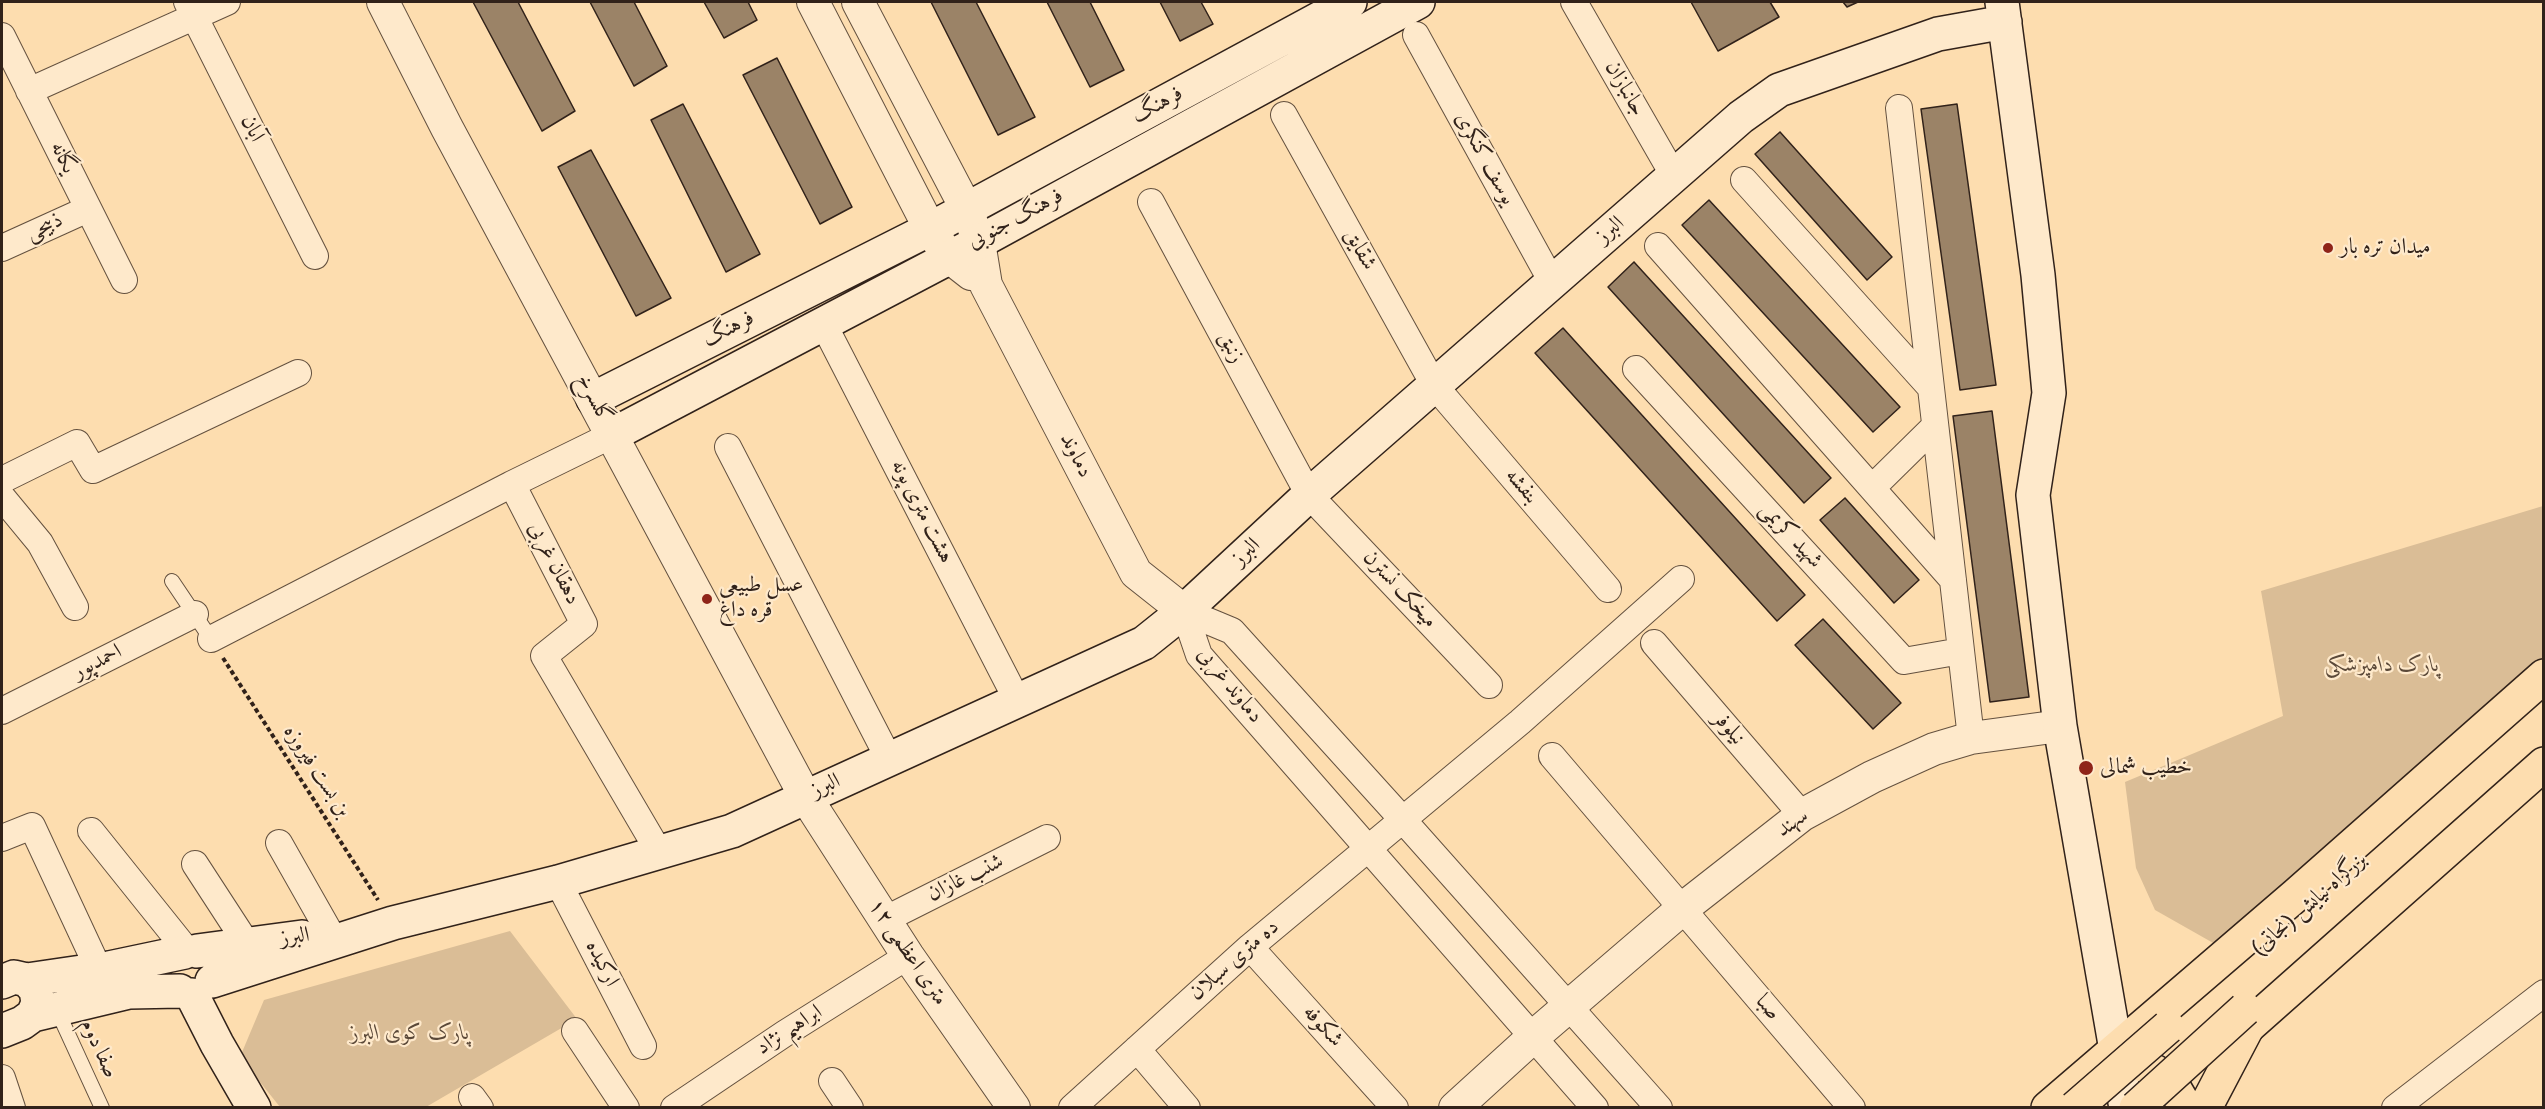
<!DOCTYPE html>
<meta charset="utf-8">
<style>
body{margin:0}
#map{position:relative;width:2545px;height:1109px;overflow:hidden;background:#fdddaf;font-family:"IM FELL DW Pica",serif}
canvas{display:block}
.frame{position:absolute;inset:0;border:3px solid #31221a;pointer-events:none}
</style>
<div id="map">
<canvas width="2545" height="1109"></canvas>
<div class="frame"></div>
</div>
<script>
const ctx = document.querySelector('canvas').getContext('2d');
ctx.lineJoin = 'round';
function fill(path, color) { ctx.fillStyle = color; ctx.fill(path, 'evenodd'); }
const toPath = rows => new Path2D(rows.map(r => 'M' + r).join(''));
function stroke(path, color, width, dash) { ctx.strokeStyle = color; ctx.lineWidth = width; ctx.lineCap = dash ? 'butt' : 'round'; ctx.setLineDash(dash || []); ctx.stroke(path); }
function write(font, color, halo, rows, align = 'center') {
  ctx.font = font + ' "IM FELL DW Pica",Amiri,serif'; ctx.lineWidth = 4.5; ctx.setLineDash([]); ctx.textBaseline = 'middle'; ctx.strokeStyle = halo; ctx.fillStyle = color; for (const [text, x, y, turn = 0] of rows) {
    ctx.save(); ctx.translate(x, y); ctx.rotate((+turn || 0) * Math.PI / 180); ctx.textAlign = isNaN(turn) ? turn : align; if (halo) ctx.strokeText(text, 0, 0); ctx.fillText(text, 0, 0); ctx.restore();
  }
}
const green = toPath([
 [2543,506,2543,659,2465,735,2215,944,2155,910,2136,868,2125,782,2283,716,2261,591],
 [510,931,577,1019,426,1107,280,1107,240,1057,264,1000]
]);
const building = toPath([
 [473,2,518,2,575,111,542,131,473,2],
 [590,2,634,2,667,66,634,86,590,2],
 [704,2,748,2,757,20,724,38,704,2],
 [931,2,976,2,1035,117,998,135,931,2],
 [1047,2,1090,2,1124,70,1090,87,1047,2],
 [1160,2,1201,2,1213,24,1180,41,1160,2],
 [1691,2,1770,2,1779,17,1718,51,1691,2],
 [1843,2,1858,2,1847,7,1843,2],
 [777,58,852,207,820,224,743,75,777,58],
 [683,104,760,254,726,272,651,120,683,104],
 [1957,104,1996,385,1960,390,1921,109,1957,104],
 [1780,132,1892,257,1867,280,1755,154,1780,132],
 [591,150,671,298,636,316,558,167,591,150],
 [1709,200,1900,407,1873,432,1682,225,1709,200],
 [1634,262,1831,478,1804,503,1608,287,1634,262],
 [1563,328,1805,595,1777,621,1535,353,1563,328],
 [1992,411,2029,697,1990,702,1953,416,1992,411],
 [1845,498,1919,580,1894,603,1820,520,1845,498],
 [1823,619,1901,703,1873,729,1795,645,1823,619]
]);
const path = toPath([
 [223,658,378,900]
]);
const service = toPath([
 [172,581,211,639],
 [57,1010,102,1108]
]);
const minor = toPath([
 [187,2,315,256],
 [1574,2,1674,176],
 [1416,35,1552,282],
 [2,36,124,280],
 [29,91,227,2],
 [1899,108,1971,738],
 [1284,115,1434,385,1608,589],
 [1744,180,1931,388],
 [1151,202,1309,495,1489,685],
 [1658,246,1953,580],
 [2,248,88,209],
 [823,323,1018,702],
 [1636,369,1904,661,1961,651],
 [612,435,512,484,584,624,544,656,659,852],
 [728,447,889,759],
 [2,480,77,443,93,470,298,373],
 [1872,488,1935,426],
 [2,497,40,543,75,607],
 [1184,611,1232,631,1403,820,1659,1108],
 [1184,611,1199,655,1595,1108],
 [211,639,512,484],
 [1654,643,1802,815],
 [2,711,195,614],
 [1552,756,1852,1108],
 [91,831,188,952],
 [2,838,32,826,99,970],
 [279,843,330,933],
 [195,864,247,944],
 [558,882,643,1046],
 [884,920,1047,838],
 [1250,947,1395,1108],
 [575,1031,626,1108],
 [1137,1049,1187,1108],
 [2,1078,12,1108],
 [832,1081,850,1108],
 [472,1097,480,1108],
 [674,1108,784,1034,908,956],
 [1072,1108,1250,947,1520,722,1681,579],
 [2395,1108,2544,993]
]);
const tertiary = toPath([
 [383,2,447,128,805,796,908,956,1014,1108],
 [813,2,930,229,948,256,971,274],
 [858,2,967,210,979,242,986,285,1136,573,1184,611],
 [1455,1108,1533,1037,1682,909,1802,815,1872,777,1934,749,1971,738,2060,726]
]);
const secondary = toPath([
 [2002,2,2038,275,2049,393,2033,495,2060,726,2126,1108],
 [593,399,930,229,1350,2],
 [612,435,979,242,1418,2],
 [197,951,302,937],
 [27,980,109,968,185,952],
 [212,981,393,923,558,882,732,831,1144,643,1184,611,1309,495,1741,117,1779,90,1938,34,2005,22],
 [2,982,14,977,27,980,36,990,38,1003,33,1015,22,1023,2,1031],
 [192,995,217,1044,254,1108],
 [33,1015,129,992,180,991]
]);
const primary = toPath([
 [2116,1050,2156,1072,2176,1091,2186,1108],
 [2205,1108,2248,1026]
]);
const trunk = toPath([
 [2225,1047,2544,764],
 [2048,1108,2296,895,2544,676]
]);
const trunkBridge = toPath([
 [2075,1108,2168,1027],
 [2136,1108,2245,1009]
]);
const markers = [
 [2328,248,6,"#8f2418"],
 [707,599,6,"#8f2418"],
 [2086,768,8,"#8f2418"]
];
const streetNames = [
 ["جانبازان",1624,89,60],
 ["فرهنگ",1158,106,-28],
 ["آبان",251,129,63],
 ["یگانه",62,158,64],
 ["یوسف کنگری",1484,159,61],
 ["فرهنگ جنوبی",1016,220,-28],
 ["ذبیحی",45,228,-25],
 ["البرز",1611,231,-41],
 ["شقایق",1359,250,61],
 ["فرهنگ",729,330,-27],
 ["زنبق",1230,348,62],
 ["گلسرخ",593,399,62],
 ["دماوند",1075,456,63],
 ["بنفشه",1521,487,49],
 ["هشت متری پونه",921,512,63],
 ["شهید کریمی",1790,536,47],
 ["البرز",1247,553,-43],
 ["دهقان غربی",553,564,63],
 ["میخک نسترن",1399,590,47],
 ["احمدپور",98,663,-27],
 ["دماوند غربی",1229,686,51],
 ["نیلوفر",1728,729,49],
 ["بن بست فیروزه",316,772,57],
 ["البرز",826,787,-24],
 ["سهند",1793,824,-35],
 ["شنب غازان",966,879,-26],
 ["بزرگراه نیایش (نجاتی)",2310,905,-41],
 ["البرز",295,938,-8],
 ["۱۲ متری اعظمی",907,953,56],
 ["ده متری سبلان",1235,961,-41],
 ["ارکیده",601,964,63],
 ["صبا",1767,1008,49],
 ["شکوفه",1322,1027,48],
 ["ابراهیم نژاد",790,1031,-33],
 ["صفا دوم",98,1049,65]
];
const poiNames = [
 ["میدان تره بار",2340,248],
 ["عسل طبیعی",719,586],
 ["قره داغ",719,611],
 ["خطیب شمالی",2100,768]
];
const parkNames = [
 ["پارک دامپزشکی",2382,666],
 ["پارک کوی البرز",410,1034]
];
fill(green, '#dabd96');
fill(building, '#9b8367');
stroke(building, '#31221a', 1.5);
stroke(service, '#64513f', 16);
stroke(minor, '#64513f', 28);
stroke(tertiary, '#64513f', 34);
stroke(secondary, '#31221a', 36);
stroke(primary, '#31221a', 36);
stroke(trunk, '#31221a', 36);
stroke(path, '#31221a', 4, [4.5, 3]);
stroke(service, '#fee9cb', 14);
stroke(minor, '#fee9cb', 26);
stroke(tertiary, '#fee9cb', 32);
stroke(secondary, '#fee9cb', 33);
stroke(primary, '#fdddaf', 33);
stroke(trunk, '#fdddaf', 33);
stroke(trunkBridge, '#31221a', 36, []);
stroke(trunkBridge, '#fdddaf', 33);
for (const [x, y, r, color] of markers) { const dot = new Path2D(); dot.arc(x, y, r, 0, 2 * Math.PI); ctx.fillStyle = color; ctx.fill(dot); stroke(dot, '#fee9cb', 2); }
write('22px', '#31221a', '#fee9cb', streetNames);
write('22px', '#31221a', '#fee9cb', poiNames, 'left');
write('italic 22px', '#5b4939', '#fee9cb', parkNames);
</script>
